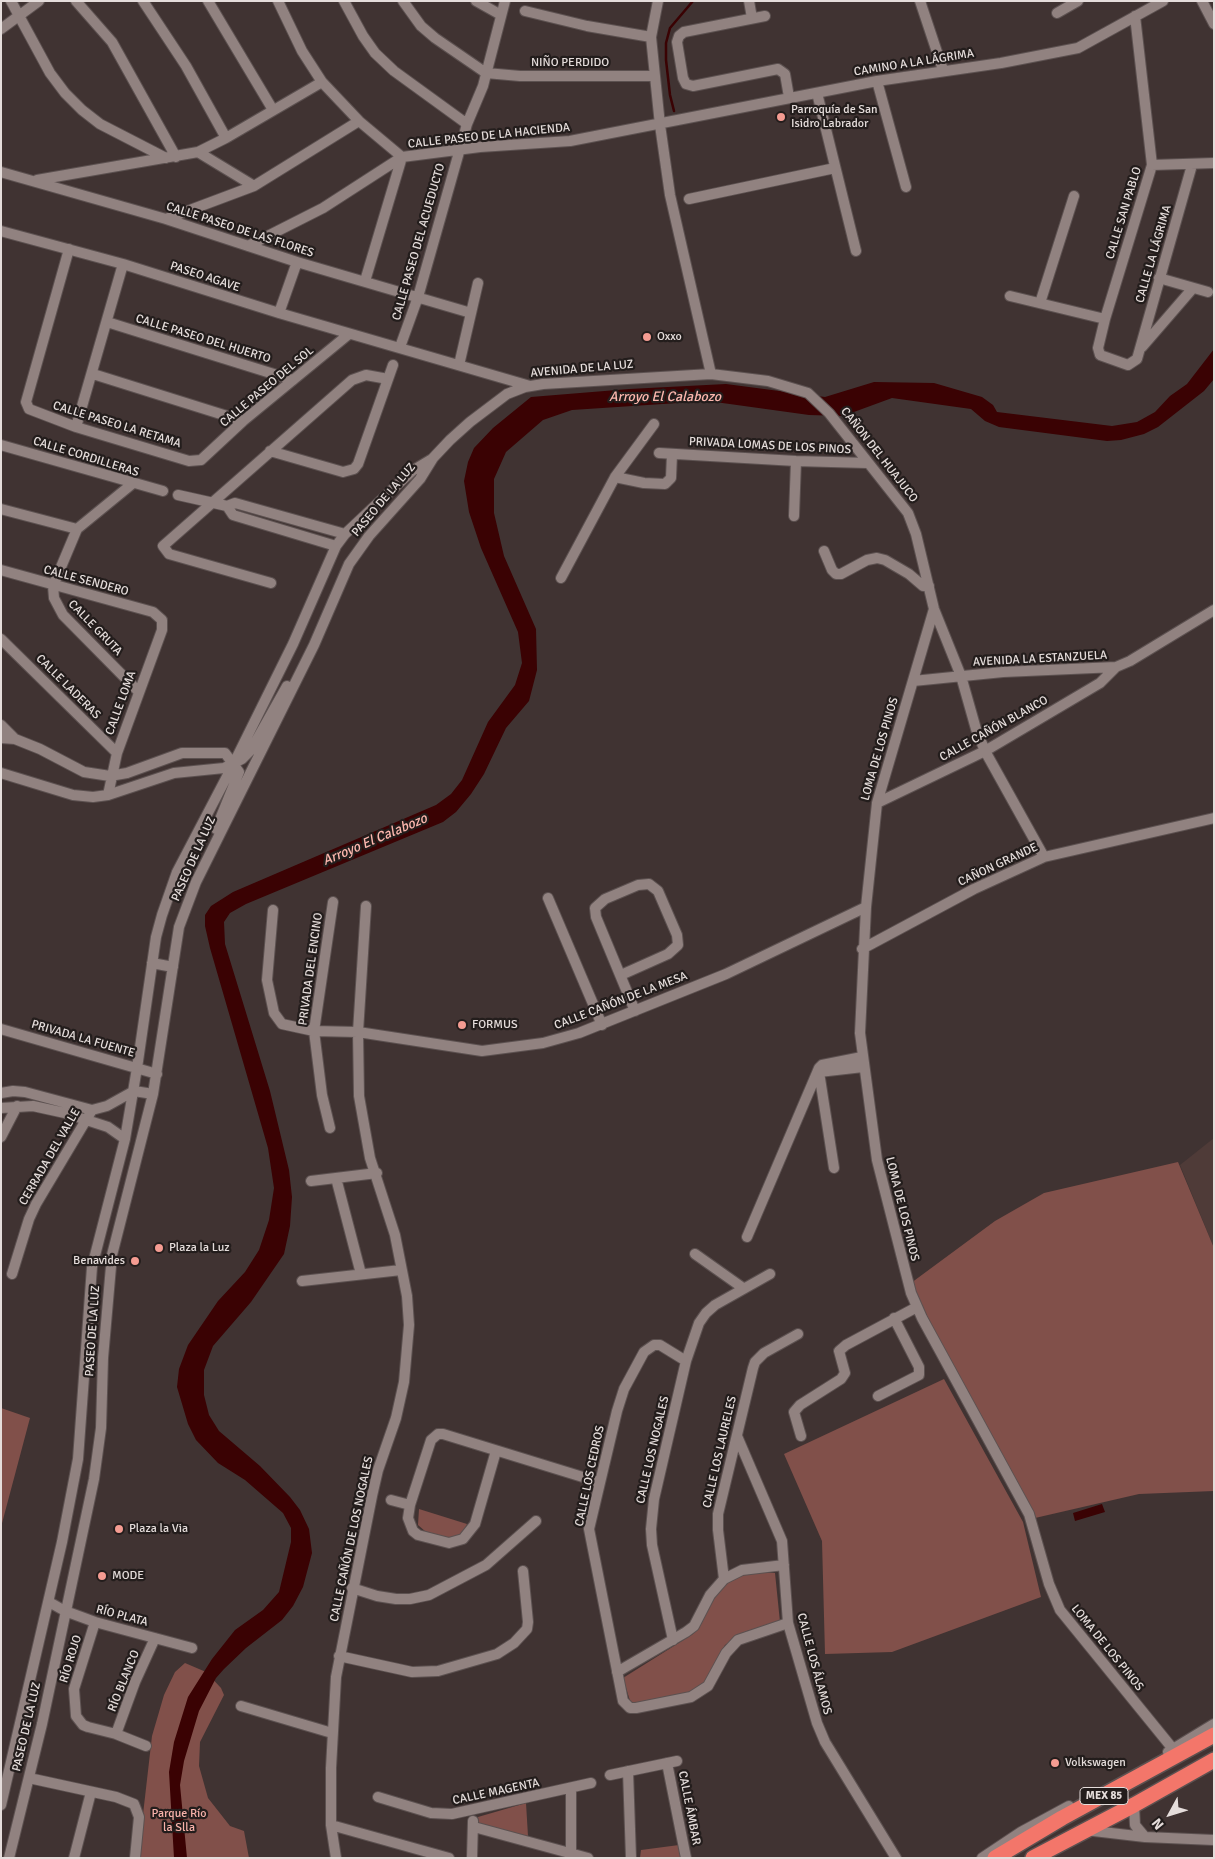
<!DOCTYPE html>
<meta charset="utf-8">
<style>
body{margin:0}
#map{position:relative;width:1215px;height:1859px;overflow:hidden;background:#403332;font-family:Signika,sans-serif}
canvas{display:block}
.frame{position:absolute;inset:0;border:2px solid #e5dddb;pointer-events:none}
.north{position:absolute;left:1145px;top:1789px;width:50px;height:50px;-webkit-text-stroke:4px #231d1c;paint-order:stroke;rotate:231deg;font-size:14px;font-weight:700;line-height:20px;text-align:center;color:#e5dddb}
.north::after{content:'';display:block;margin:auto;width:18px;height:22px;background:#e5dddb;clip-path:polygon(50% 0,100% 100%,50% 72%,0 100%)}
</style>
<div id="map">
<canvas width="1215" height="1859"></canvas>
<div class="frame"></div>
<div class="north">N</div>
</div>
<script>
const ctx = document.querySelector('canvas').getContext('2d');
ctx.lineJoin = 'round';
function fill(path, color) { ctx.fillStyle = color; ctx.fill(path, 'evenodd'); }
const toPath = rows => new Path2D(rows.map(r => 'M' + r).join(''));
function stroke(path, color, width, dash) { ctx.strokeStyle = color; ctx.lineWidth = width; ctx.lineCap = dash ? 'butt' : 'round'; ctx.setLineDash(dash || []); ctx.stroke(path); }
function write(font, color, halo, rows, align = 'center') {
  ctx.font = font + ' Signika,sans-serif'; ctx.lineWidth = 4.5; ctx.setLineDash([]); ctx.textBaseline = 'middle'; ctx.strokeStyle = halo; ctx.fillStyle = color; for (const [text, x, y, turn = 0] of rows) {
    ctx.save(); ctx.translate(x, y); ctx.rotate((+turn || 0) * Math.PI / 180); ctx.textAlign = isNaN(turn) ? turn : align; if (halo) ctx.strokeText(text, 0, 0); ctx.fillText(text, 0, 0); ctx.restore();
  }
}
const built = toPath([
 [1214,1138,1214,1248,1180,1165]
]);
const green = toPath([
 [1178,1162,1214,1248,1214,1491,1139,1494,1035,1518,938,1338,911,1283,995,1221,1044,1193],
 [944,1379,1023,1522,1041,1597,892,1652,825,1654,822,1541,784,1454],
 [1,1408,30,1418,1,1527],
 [419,1509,467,1524,462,1535,451,1541,426,1532,418,1525],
 [753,1572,775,1573,780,1622,747,1631,725,1645,703,1687,690,1693,631,1704,623,1678,693,1634,717,1591,732,1578],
 [185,1663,206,1672,221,1688,224,1695,200,1742,199,1766,208,1798,230,1826,244,1831,249,1858,138,1858,152,1736,164,1695,175,1672],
 [526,1803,528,1836,479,1825,478,1817],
 [679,1845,681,1858,640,1858,641,1850]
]);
const water = toPath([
 [1214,349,1214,379,1204,391,1158,427,1144,434,1121,440,1107,441,999,427,985,421,971,409,892,398,843,416,809,415,708,401,572,410,543,420,506,452,494,479,494,513,504,556,536,629,537,670,529,701,506,728,484,774,471,794,456,812,443,822,246,904,230,913,224,922,225,944,270,1091,289,1170,292,1197,290,1226,284,1254,251,1302,213,1346,204,1370,204,1395,209,1415,219,1431,260,1466,290,1497,300,1510,309,1529,312,1553,303,1587,293,1606,282,1620,246,1648,224,1669,216,1678,199,1711,184,1761,180,1785,187,1858,174,1858,169,1772,174,1742,188,1697,212,1659,235,1630,263,1610,279,1592,291,1542,291,1528,283,1513,245,1480,218,1463,196,1440,188,1424,177,1387,179,1369,188,1345,218,1301,245,1272,259,1250,269,1220,274,1188,268,1148,210,948,205,926,205,915,211,906,233,892,436,805,451,794,462,780,488,722,515,685,522,663,518,632,481,548,469,512,464,481,468,462,474,448,493,428,531,397,629,389,726,384,825,397,874,382,934,383,982,397,993,405,997,412,1112,426,1137,422,1155,412,1170,396,1187,384],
 [1102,1504,1105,1512,1075,1521,1073,1513]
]);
const stream = toPath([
 [674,111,670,95,666,60,666,43,670,28,693,1]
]);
const minor = toPath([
 [11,1,50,73,65,93,82,110,100,124,166,158],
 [76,1,112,42,176,157],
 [143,1,186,66,226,138],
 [208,1,273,110],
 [278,1,302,51,322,82,359,121,402,157,480,147,570,141,877,81,1001,63,1078,48,1163,1],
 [344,1,363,36,375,53,394,71,467,124],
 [403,1,421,26,435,38,486,73,520,76,655,76],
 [476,1,501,15],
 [658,1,651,37,660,125,670,195,711,374],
 [749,1,752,18],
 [920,1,943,70],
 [1202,1,1214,24],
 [525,11,587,26,651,37],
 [1057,13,1078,1],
 [765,16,684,32,679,36,677,42,683,78,686,84,693,86,778,69,785,74,789,97],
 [1135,16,1152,165,1105,319,1098,348,1100,355,1128,365,1137,359,1192,165],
 [1,29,39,1],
 [877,81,906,187],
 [817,93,856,251],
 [198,152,254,186],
 [1152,165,1214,163],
 [1,172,166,219,297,262,471,313],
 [37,180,198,152,226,138,322,82],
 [689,199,835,168],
 [166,219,254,186,359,121],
 [1,231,123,264,279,313,530,386],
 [248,246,323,208,402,157],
 [69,249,26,402,29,409,76,427,189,461,201,460,243,421,349,334],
 [1159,278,1208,292],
 [365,281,402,157],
 [1010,296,1105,319],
 [1040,303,1074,196],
 [279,313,297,262],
 [107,322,293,380],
 [400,347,418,297,467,124,483,86,505,1],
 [1142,347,1193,288],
 [459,365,478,283],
 [93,374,243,421],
 [76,427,123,264],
 [1,445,163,491],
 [270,451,343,472,354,469,358,464,393,365],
 [659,453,796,461,867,463],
 [615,477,644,483,665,484,671,478,672,454],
 [132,484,77,529,53,586,54,598,63,615,138,691],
 [178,495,227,506,235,503,345,534],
 [227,506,233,515,336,546],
 [1,509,77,529],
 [794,516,796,461],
 [824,551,832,570,836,574,841,574,867,560,877,558,885,560,909,574,923,586,929,586],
 [1,570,153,612,162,620,162,630,117,753,108,795],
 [561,578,615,477,654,424],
 [271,583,169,554,163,546,352,380,366,375,388,379],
 [934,609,877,803,866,907,860,1033,877,1160,911,1293,922,1318,1029,1514,1049,1584,1060,1610,1173,1749],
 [1,639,117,753],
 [913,681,1003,672,1116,667,1130,661,1214,610],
 [1,725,15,739],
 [1,738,15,739,40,749,84,772,110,776,127,773,182,753,225,753,239,772,216,829],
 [1,773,73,795,93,797,108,795,174,773,224,768,242,759,251,750,287,686],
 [877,803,985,751,1100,683,1116,667],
 [548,898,602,1025],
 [273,910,267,980,274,1013,282,1024,314,1031,358,1032,482,1051,543,1043,579,1033,726,974,866,907],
 [862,949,974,889,1044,857,1214,818],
 [152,963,173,967],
 [621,975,668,954,678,945,677,935,658,891,649,884,638,885,605,899,595,908,596,917,635,1011],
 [1,1029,157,1074],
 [819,1072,834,1168],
 [819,1072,863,1067],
 [1,1093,13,1091,25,1092,92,1110,107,1106,134,1091,153,1094],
 [1,1108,33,1106,65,1113,108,1127,125,1139],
 [330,1128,322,1095,314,1031,333,902],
 [1,1137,17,1106],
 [336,1178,361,1274],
 [311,1181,377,1173],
 [747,1237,819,1068,822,1065,862,1057],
 [695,1254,743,1288],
 [12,1274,29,1219,36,1204,92,1110],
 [302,1281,401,1270],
 [686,1361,660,1345,654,1345,644,1352,624,1389,617,1411,589,1529,623,1701,630,1708,636,1708,691,1697,708,1686,726,1653,738,1640,788,1623],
 [878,1396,919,1375,919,1367,894,1318],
 [737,1436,782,1541,788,1623,817,1723,825,1742,896,1858],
 [801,1436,794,1412,800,1405,841,1379,845,1373,839,1351,846,1345,917,1307],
 [496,1451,475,1524,463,1539,449,1543,418,1535,413,1531,408,1518,410,1505,431,1440,438,1434,443,1434,599,1482],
 [391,1500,410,1505],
 [724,1579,718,1530,718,1514,753,1368,755,1362,764,1353,798,1334],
 [352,1588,377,1596,396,1599,410,1599,429,1595,486,1565,536,1521],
 [49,1602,65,1611,95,1622,192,1648],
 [95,1622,74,1689,76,1716,83,1725,88,1727,116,1734,146,1746],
 [673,1640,652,1545,651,1529,654,1499,686,1361,699,1323,706,1313,715,1305,770,1274],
 [339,1656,412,1672,438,1671,497,1654,514,1643,527,1629,528,1622,523,1571],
 [617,1672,686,1632,694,1626,710,1595,724,1579,742,1570,784,1565],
 [241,1706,332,1733],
 [116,1734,135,1682,155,1638],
 [1168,1752,1214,1724],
 [667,1763,686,1858],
 [628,1771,631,1858],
 [610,1775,677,1761],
 [29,1778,116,1797,134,1804,139,1817,135,1858],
 [378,1797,431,1813,452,1814,591,1783],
 [1,1805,62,1542,78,1459,92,1267,125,1139,137,1068,156,937,162,915,177,872,234,763,293,644,336,546,345,534,412,471,432,459],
 [1134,1805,1135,1825,1145,1837],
 [331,1825,449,1858],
 [474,1827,588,1858],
 [1085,1830,1145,1837,1214,1840],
 [571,1853,571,1788],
 [9,1858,42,1724,94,1479,101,1428,103,1358,112,1255,153,1094,179,927,196,882,314,645,349,564,369,536,420,479,433,458,450,440,470,422,507,394,525,387,543,384,711,374,768,381,808,393,829,413,908,513,916,534,934,609,961,676,976,729,985,751,1044,857],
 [74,1858,91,1792],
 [336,1858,331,1825,331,1768,336,1677,372,1496,378,1470,396,1418,404,1382,409,1325,407,1296,395,1235,370,1158,359,1096,358,1032,366,906],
 [472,1858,473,1821],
 [982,1858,1021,1832,1069,1806]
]);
const highway = toPath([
 [995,1858,1062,1818,1214,1735],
 [1033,1858,1134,1805,1214,1760]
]);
const markers = [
 [781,117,5,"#f59c92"],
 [647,337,5,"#f59c92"],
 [462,1025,5,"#f59c92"],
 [159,1248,5,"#f59c92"],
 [135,1261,5,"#f59c92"],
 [119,1529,5,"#f59c92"],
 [102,1576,5,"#f59c92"],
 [1055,1763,5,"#f59c92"]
];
const shields = [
 [1104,1796,48]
];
const shieldNames = [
 ["MEX 85",1104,1796]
];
const streetNames = [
 ["NIÑO PERDIDO",570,63],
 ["CAMINO A LA LÁGRIMA",914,63,-9],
 ["CALLE PASEO DE LA HACIENDA",489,136,-6],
 ["CALLE SAN PABLO",1124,213,-73],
 ["CALLE PASEO DE LAS FLORES",240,230,18],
 ["CALLE PASEO DEL ACUEDUCTO",419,242,-74],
 ["CALLE LA LÁGRIMA",1154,254,-74],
 ["PASEO AGAVE",205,277,18],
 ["CALLE PASEO DEL HUERTO",203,339,17],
 ["AVENIDA DE LA LUZ",582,369,-5],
 ["CALLE PASEO DEL SOL",267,387,-40],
 ["CALLE PASEO LA RETAMA",117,425,17],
 ["PRIVADA LOMAS DE LOS PINOS",770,446,3],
 ["CAÑON DEL HUAJUCO",879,455,52],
 ["CALLE CORDILLERAS",86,457,17],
 ["PASEO DE LA LUZ",384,500,-50],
 ["CALLE SENDERO",86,581,15],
 ["CALLE GRUTA",95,628,46],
 ["AVENIDA LA ESTANZUELA",1040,659,-3],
 ["CALLE LADERAS",68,687,45],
 ["CALLE LOMA",121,703,-70],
 ["CALLE CAÑÓN BLANCO",994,729,-29],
 ["LOMA DE LOS PINOS",880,749,-74],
 ["PASEO DE LA LUZ",194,859,-66],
 ["CAÑON GRANDE",998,865,-25],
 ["PRIVADA DEL ENCINO",311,969,-82],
 ["CALLE CAÑÓN DE LA MESA",621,1001,-21],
 ["PRIVADA LA FUENTE",83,1039,16],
 ["CERRADA DEL VALLE",50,1157,-60],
 ["LOMA DE LOS PINOS",902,1209,76],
 ["PASEO DE LA LUZ",93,1331,-86],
 ["CALLE LOS NOGALES",653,1450,-77],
 ["CALLE LOS LAURELES",720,1452,-77],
 ["CALLE LOS CEDROS",590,1476,-78],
 ["CALLE CAÑÓN DE LOS NOGALES",352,1539,-78],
 ["RÍO PLATA",122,1616,15],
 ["LOMA DE LOS PINOS",1107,1648,51],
 ["RÍO ROJO",71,1659,-73],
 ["CALLE LOS ÁLAMOS",814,1664,75],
 ["RÍO BLANCO",124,1681,-68],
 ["PASEO DE LA LUZ",27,1727,-77],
 ["CALLE MAGENTA",496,1792,-12],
 ["CALLE ÁMBAR",689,1808,79]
];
const poiNames = [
 ["Parroquía de San",791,110],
 ["Isidro Labrador",791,124],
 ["Oxxo",657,337],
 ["FORMUS",472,1025],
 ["Plaza la Luz",169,1248],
 ["Benavides",125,1261,"right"],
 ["Plaza la Via",129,1529],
 ["MODE",112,1576],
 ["Volkswagen",1065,1763]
];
const parkNames = [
 ["Parque Río",179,1814],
 ["la Slla",179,1828]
];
const waterNames = [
 ["Arroyo El Calabozo",665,397],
 ["Arroyo El Calabozo",375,840,-23]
];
fill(built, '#4f3b38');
fill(green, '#81504a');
fill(water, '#3a0203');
stroke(stream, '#3a0203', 2.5);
stroke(minor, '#5c5150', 12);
stroke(highway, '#5c5150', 18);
stroke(minor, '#918280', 10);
stroke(highway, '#f3766a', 15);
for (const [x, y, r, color] of markers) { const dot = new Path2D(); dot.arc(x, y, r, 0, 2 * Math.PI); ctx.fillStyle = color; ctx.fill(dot); stroke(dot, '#231d1c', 2); }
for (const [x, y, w] of shields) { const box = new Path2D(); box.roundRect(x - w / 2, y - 8.5, w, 17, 4); ctx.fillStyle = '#231d1c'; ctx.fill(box); stroke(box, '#e5dddb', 1); }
write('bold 11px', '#e5dddb', null, shieldNames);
write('12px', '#e5dddb', '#231d1c', streetNames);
write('12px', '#e5dddb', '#231d1c', poiNames, 'left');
write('12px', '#f8b2aa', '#231d1c', parkNames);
write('italic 14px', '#fdb7ae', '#231d1c', waterNames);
</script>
